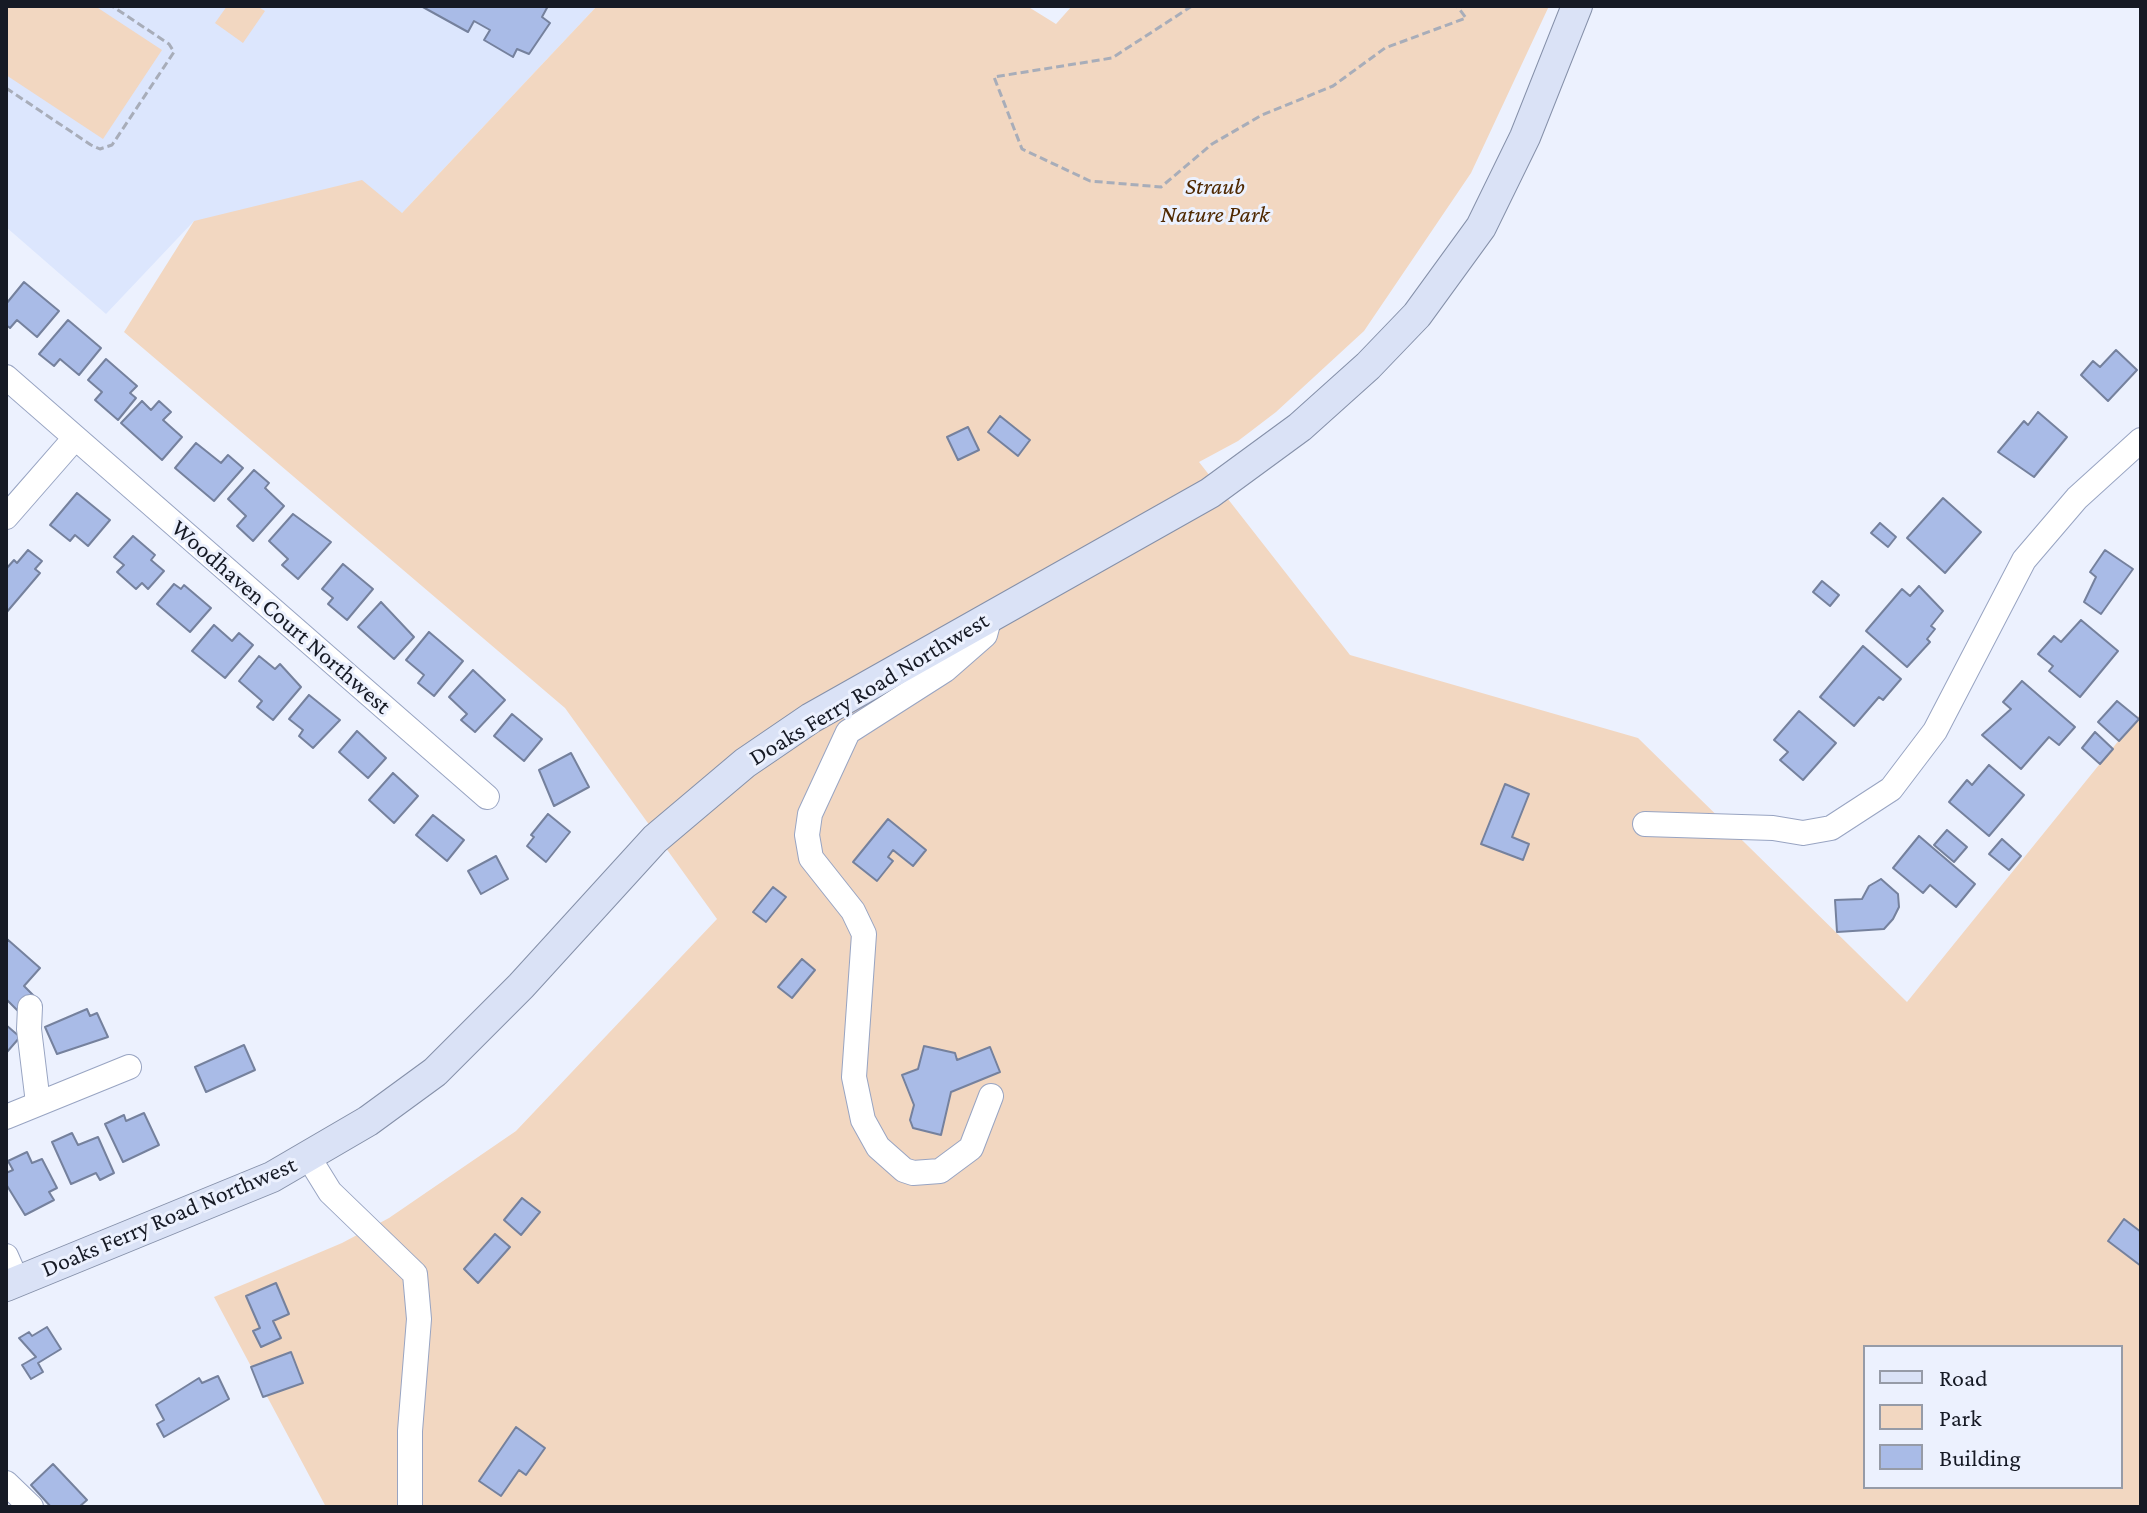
<!DOCTYPE html>
<style>
body{margin:0}
#map{position:relative;width:2147px;height:1513px;overflow:hidden;background:#ecf1fe;font-family:"Crimson Pro",serif}
canvas{display:block}
.frame{position:absolute;inset:0;border:8px solid #161a25;pointer-events:none}
.legend{position:absolute;left:1863px;top:1345px;width:260px;height:144px;box-sizing:border-box;background:#ecf1fe;border:2px solid #969ba7;margin:0;padding:10px 14px;list-style:none;font-size:24px;color:#161a25}
.legend li{display:flex;align-items:center;gap:16px;height:40px}
.legend b{width:40px;border:2px solid #969ba7}
</style>
<div id="map">
<canvas width="2147" height="1513"></canvas>
<div class="frame"></div>
<ul class="legend">
<li><b style="height:10px;background:#dae2f6"></b>Road</li>
<li><b style="height:22px;background:#f2d7c1"></b>Park</li>
<li><b style="height:22px;background:#a9bbe7"></b>Building</li>
</ul>
</div>
<script>
const ctx = document.querySelector('canvas').getContext('2d');
ctx.lineJoin = 'round';
function fill(path, color) { ctx.fillStyle = color; ctx.fill(path, 'evenodd'); }
const toPath = rows => new Path2D(rows.map(r => 'M' + r).join(''));
function stroke(path, color, width, dash) { ctx.strokeStyle = color; ctx.lineWidth = width; ctx.lineCap = dash ? 'butt' : 'round'; ctx.setLineDash(dash || []); ctx.stroke(path); }
function write(font, color, halo, rows, align = 'center') {
  ctx.font = font + ' "Crimson Pro",serif'; ctx.lineWidth = 6; ctx.setLineDash([]); ctx.textBaseline = 'middle'; ctx.strokeStyle = halo; ctx.fillStyle = color; for (const [text, x, y, turn = 0] of rows) {
    ctx.save(); ctx.translate(x, y); ctx.rotate((+turn || 0) * Math.PI / 180); ctx.textAlign = isNaN(turn) ? turn : align; if (halo) ctx.strokeText(text, 0, 0); ctx.fillText(text, 0, 0); ctx.restore();
  }
}
const built = toPath([
 [6,6,597,6,402,213,194,221,106,314,6,227]
]);
const green = toPath([
 [6,6,95,6,162,50,103,139,6,75],
 [227,6,257,6,265,11,243,43,215,23],
 [597,6,1027,6,1056,24,1072,6,1549,6,1471,173,1364,331,1276,412,1238,441,1199,462,1350,655,1638,738,1907,1002,2141,713,2141,1507,326,1507,214,1297,342,1243,389,1218,516,1131,717,919,565,708,124,332,194,221,362,180,402,213],
 [1865,1347,2121,1347,2121,1487,1865,1487]
]);
const building = toPath([
 [421,6,548,6,542,17,550,23,529,54,517,49,513,57,484,40,490,30,474,21,468,32,421,6],
 [24,282,59,311,37,337,17,320,10,328,6,325,6,304,24,282],
 [68,320,101,348,79,375,60,359,54,366,39,354,68,320],
 [2116,350,2137,370,2108,401,2081,375,2093,361,2100,367,2116,350],
 [106,359,137,386,130,393,136,398,118,420,95,400,102,392,88,380,106,359],
 [142,401,151,410,159,401,171,412,163,420,182,437,162,460,121,423,142,401],
 [2038,412,2067,437,2034,477,1998,452,2024,421,2028,425,2038,412],
 [1000,416,1030,440,1018,456,988,432,1000,416],
 [968,427,979,450,958,460,947,437,968,427],
 [196,443,221,463,228,455,243,468,214,501,175,468,196,443],
 [254,470,269,483,265,488,284,506,253,541,237,526,246,516,228,499,254,470],
 [77,493,110,520,88,546,75,535,70,541,50,525,77,493],
 [1943,498,1981,532,1945,573,1907,538,1943,498],
 [293,514,331,542,298,579,282,565,288,559,269,541,293,514],
 [1880,523,1896,537,1888,547,1871,533,1880,523],
 [133,536,155,555,151,560,164,571,148,589,142,583,136,589,117,572,124,565,114,557,133,536],
 [28,550,42,561,35,569,40,573,6,613,6,569,14,560,17,563,28,550],
 [2105,550,2133,569,2101,614,2084,602,2096,577,2090,572,2105,550],
 [343,564,373,589,347,620,328,604,333,598,322,589,343,564],
 [1822,581,1839,595,1830,606,1813,592,1822,581],
 [174,584,181,589,184,585,211,608,190,632,157,604,174,584],
 [1919,586,1943,611,1931,626,1935,629,1927,639,1930,642,1907,667,1866,631,1902,589,1910,596,1919,586],
 [381,602,414,637,394,659,358,627,381,602],
 [2081,620,2118,651,2080,697,2049,671,2053,666,2038,654,2054,636,2061,642,2081,620],
 [214,625,232,641,239,633,253,645,225,678,192,651,214,625],
 [429,632,463,661,434,696,418,683,424,675,406,660,429,632],
 [1863,646,1901,679,1883,700,1879,697,1854,726,1820,697,1863,646],
 [259,656,275,669,280,664,301,687,273,720,257,707,262,701,239,681,259,656],
 [473,670,505,700,475,732,461,720,467,714,449,697,473,670],
 [2022,681,2075,727,2059,745,2049,737,2021,769,1982,735,2011,709,2003,702,2022,681],
 [309,695,340,720,313,748,299,736,303,730,289,719,309,695],
 [2117,701,2139,719,2119,741,2098,722,2117,701],
 [1799,711,1836,743,1803,780,1780,760,1788,752,1774,740,1799,711],
 [512,714,542,739,524,761,494,736,512,714],
 [357,731,386,758,368,778,339,752,357,731],
 [2095,732,2113,749,2100,764,2082,748,2095,732],
 [571,753,589,787,554,806,539,770,571,753],
 [1989,765,2024,795,1989,836,1949,802,1967,780,1972,785,1989,765],
 [393,773,418,796,394,823,369,800,393,773],
 [1505,784,1529,794,1512,837,1529,844,1523,860,1481,844,1505,784],
 [548,814,570,832,546,862,527,846,534,837,531,835,548,814],
 [433,815,464,840,447,861,416,835,433,815],
 [888,819,926,850,913,866,893,850,888,857,893,861,877,881,853,862,888,819],
 [1947,830,1967,847,1954,862,1934,845,1947,830],
 [1919,836,1975,884,1956,907,1930,885,1923,893,1893,868,1919,836],
 [2002,839,2021,856,2009,870,1989,854,2002,839],
 [496,856,508,879,481,894,468,871,496,856],
 [1881,879,1898,894,1899,907,1893,919,1884,929,1837,932,1835,900,1862,899,1869,886,1881,879],
 [773,887,786,897,766,922,753,912,773,887],
 [7,939,40,968,24,986,34,996,19,1012,6,999,7,939],
 [802,959,815,970,792,998,778,987,802,959],
 [87,1009,90,1016,97,1013,108,1037,57,1054,45,1027,87,1009],
 [6,1025,20,1037,7,1052,6,1052,6,1025],
 [244,1045,255,1070,206,1092,195,1067,244,1045],
 [924,1046,955,1053,957,1060,990,1047,1000,1072,951,1092,941,1135,913,1128,910,1120,914,1105,902,1075,918,1069,924,1046],
 [144,1113,159,1145,123,1162,105,1124,124,1115,126,1121,144,1113],
 [72,1133,78,1145,98,1137,114,1173,100,1180,96,1173,71,1184,52,1142,72,1133],
 [27,1152,32,1163,42,1159,57,1188,49,1192,54,1200,25,1215,6,1184,6,1173,13,1170,8,1161,27,1152],
 [522,1198,540,1212,521,1235,504,1220,522,1198],
 [2124,1219,2141,1232,2141,1266,2108,1241,2124,1219],
 [495,1234,510,1247,478,1283,464,1269,495,1234],
 [276,1283,289,1314,273,1321,281,1338,261,1347,253,1331,260,1328,246,1296,276,1283],
 [47,1327,61,1349,38,1363,43,1372,31,1379,22,1365,36,1357,19,1338,29,1332,32,1336,47,1327],
 [291,1352,303,1383,263,1397,251,1367,291,1352],
 [218,1376,229,1399,164,1437,157,1424,164,1420,156,1405,199,1378,202,1383,218,1376],
 [516,1427,545,1448,526,1475,519,1470,501,1496,479,1481,516,1427],
 [53,1464,87,1500,79,1507,51,1507,31,1485,53,1464]
]);
const path = toPath([
 [1192,6,1112,58,994,77,1022,149,1090,181,1161,187,1212,144,1262,115,1333,86,1385,48,1466,18,1457,6],
 [6,88,91,145,100,149,112,145,174,52,169,44,112,6]
]);
const minor = toPath([
 [6,377,487,797],
 [6,517,75,438],
 [990,616,985,635,945,670,848,732,810,814,807,835,811,858,853,911,864,934,854,1077,863,1120,878,1147,904,1170,913,1173,940,1171,971,1148,991,1096],
 [1645,824,1773,828,1803,833,1831,828,1891,789,1935,731,2024,560,2077,498,2141,440],
 [30,1007,29,1029,38,1103],
 [6,1117,129,1067],
 [309,1158,330,1192,415,1274,419,1319,410,1431,410,1507],
 [6,1256,17,1281],
 [6,1483,31,1507]
]);
const major = toPath([
 [6,1286,272,1177,368,1121,435,1072,521,986,655,839,745,763,811,718,1210,493,1300,427,1368,366,1417,315,1481,227,1525,137,1577,6]
]);
const parkNames = [
 ["Straub",1215,187],
 ["Nature Park",1215,215]
];
const streetNames = [
 ["Woodhaven Court Northwest",281,617,41],
 ["Doaks Ferry Road Northwest",869,689,-31],
 ["Doaks Ferry Road Northwest",169,1217,-23]
];
fill(built, '#dce6fd');
fill(green, '#f2d7c1');
fill(building, '#a9bbe7');
stroke(building, '#75819d', 2);
stroke(minor, '#98a4c2', 26);
stroke(major, '#8590a9', 32);
stroke(path, '#a8adb9', 3, [8, 4]);
stroke(minor, '#fff', 24);
stroke(major, '#dae2f6', 30);
write('italic 24px', '#4f2800', '#ecf1fe', parkNames);
write('24px', '#161a25', '#ecf1fe', streetNames);
</script>
